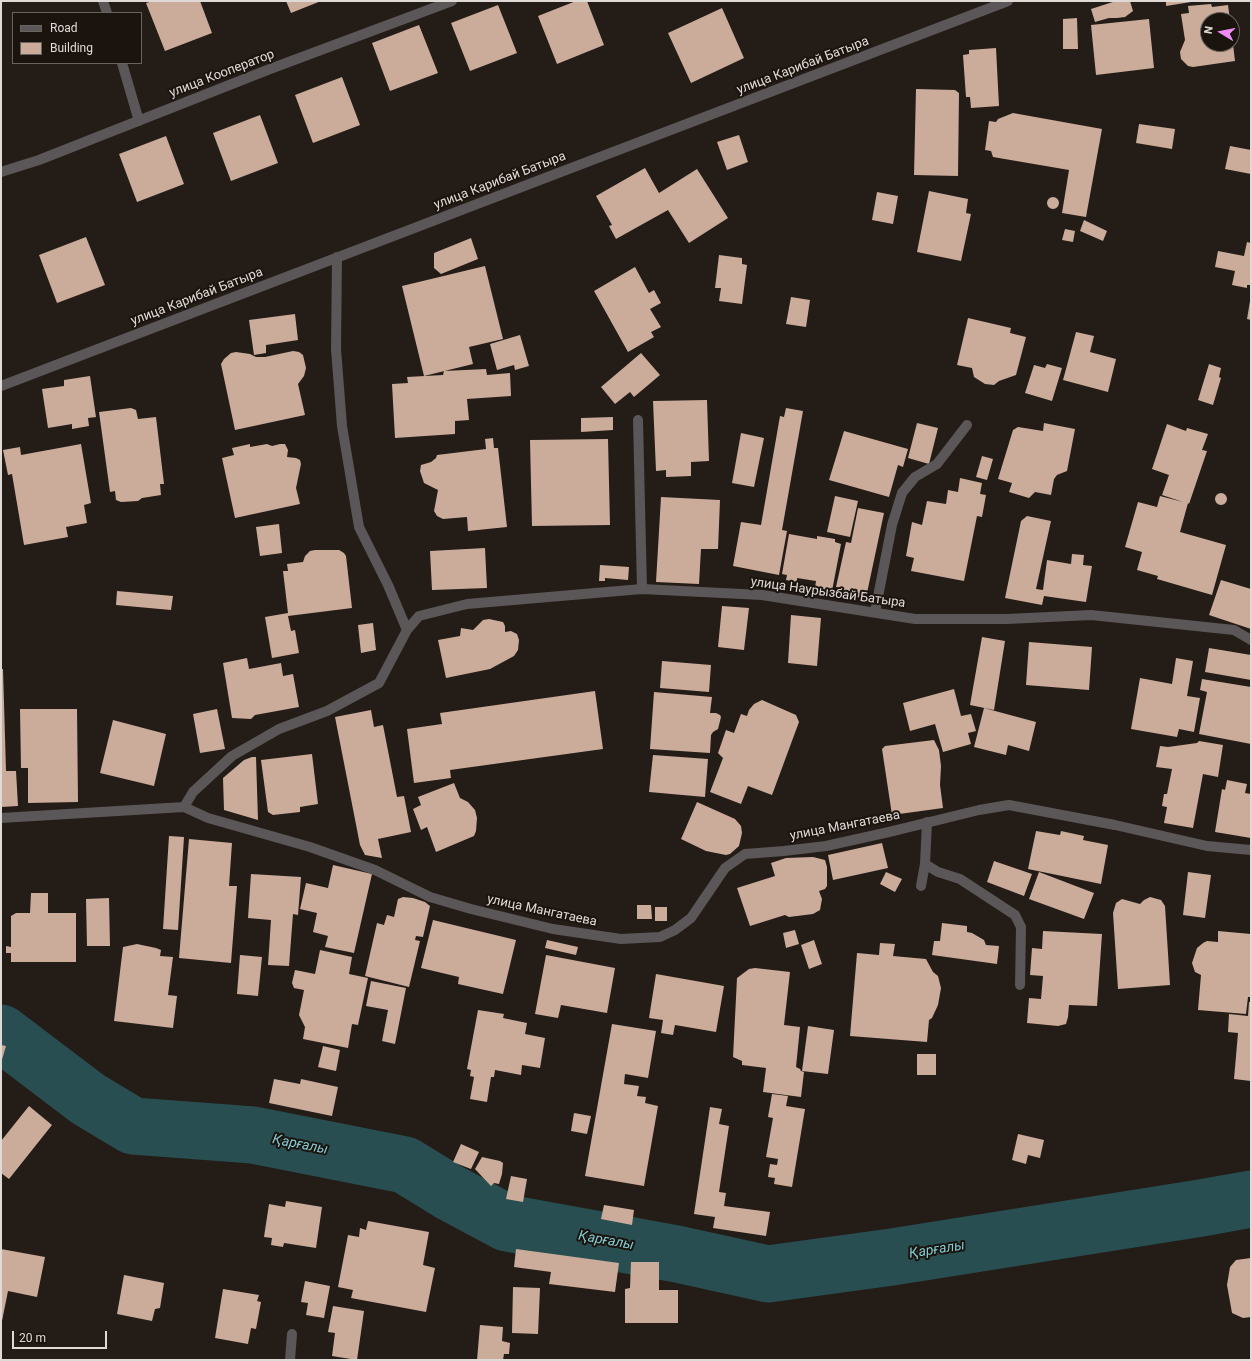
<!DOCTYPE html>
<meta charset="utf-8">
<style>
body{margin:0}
#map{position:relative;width:1252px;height:1361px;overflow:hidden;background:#241c17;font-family:Roboto,sans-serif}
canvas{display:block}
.frame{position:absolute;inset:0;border:2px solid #e0dad7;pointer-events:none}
.legend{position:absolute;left:12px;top:12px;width:130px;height:52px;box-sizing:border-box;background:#1a130e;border:1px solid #69635e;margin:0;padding:5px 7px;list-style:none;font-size:12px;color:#e0dad7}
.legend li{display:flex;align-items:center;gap:8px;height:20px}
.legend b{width:20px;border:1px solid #69635e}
.north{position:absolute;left:1200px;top:12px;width:40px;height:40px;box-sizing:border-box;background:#1a130e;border:1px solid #69635e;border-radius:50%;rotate:280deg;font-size:11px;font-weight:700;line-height:16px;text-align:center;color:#e0dad7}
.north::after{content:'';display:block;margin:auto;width:14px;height:18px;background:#ef8bf7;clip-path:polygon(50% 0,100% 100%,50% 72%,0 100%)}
.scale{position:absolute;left:12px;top:1331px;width:95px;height:18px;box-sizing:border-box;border:2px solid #e0dad7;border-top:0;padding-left:5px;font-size:12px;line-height:14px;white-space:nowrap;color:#e0dad7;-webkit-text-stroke:3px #1a130e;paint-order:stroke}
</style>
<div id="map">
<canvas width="1252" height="1361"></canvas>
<div class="frame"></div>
<ul class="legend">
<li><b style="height:5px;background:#5b5657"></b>Road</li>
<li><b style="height:11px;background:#cbac9a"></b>Building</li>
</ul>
<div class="north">N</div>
<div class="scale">20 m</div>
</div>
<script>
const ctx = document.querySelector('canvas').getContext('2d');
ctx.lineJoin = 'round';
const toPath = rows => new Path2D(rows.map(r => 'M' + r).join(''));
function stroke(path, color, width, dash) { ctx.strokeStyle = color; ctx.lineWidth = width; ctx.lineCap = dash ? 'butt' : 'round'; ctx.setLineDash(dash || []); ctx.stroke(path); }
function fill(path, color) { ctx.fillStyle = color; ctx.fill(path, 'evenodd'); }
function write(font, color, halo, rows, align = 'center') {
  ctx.font = font + ' Roboto,sans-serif'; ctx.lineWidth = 4; ctx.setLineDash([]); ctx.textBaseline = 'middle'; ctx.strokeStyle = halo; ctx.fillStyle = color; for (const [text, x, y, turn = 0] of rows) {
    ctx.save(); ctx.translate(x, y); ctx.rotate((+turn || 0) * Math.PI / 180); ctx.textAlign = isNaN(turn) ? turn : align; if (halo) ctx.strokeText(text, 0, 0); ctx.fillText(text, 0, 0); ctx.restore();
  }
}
const river = toPath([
 [1,1033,88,1099,133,1126,253,1135,405,1165,449,1192,507,1223,677,1254,768,1274,892,1257,1201,1208,1251,1199]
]);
const building = toPath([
 [153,1,200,1,212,33,165,51,146,3],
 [286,1,321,1,291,13],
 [576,1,587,1,604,45,557,64,538,16],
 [1116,1,1130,1,1133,11,1125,17,1117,18,1109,18,1095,22,1091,9],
 [1166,1,1191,1,1191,2,1166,6],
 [1211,4,1212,7,1228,5,1230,20,1208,20,1208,44,1233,44,1235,61,1193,67,1188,66,1181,59,1180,52,1185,40,1181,14,1189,13,1188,6],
 [498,5,517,53,470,71,451,23],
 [722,8,744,58,691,83,668,33],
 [1077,18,1078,49,1063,49,1063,19],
 [1149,19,1154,68,1096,75,1091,25],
 [419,25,438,73,390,91,372,43],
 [996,48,999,106,971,108,970,97,966,97,963,55,969,54,969,50],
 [342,77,360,125,313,143,295,95],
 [916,89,955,90,959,93,958,176,914,175],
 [1013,113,1102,129,1086,217,1062,213,1069,170,993,157,991,151,985,150,989,121,996,122,998,119],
 [260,115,278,163,231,181,213,133],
 [1139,124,1175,129,1172,149,1136,143],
 [739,135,748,162,727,170,717,142],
 [166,136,184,184,137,202,119,154],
 [1230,146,1251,150,1251,174,1225,169],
 [645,168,659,193,697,169,728,218,689,243,668,210,616,239,609,226,612,225,596,196],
 [929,191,968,199,966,213,971,214,961,261,917,252],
 [877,192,898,196,893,224,872,220],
 '1047 203a6 6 0 1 1 12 0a6 6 0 1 1-12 0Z',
 [1084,220,1107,231,1103,241,1080,231],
 [1065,229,1075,231,1073,242,1062,240],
 [86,237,105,285,57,303,39,255],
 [471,238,478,259,441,274,434,268,434,253],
 [1247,242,1251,243,1251,285,1247,285,1247,288,1232,285,1235,271,1215,267,1218,251,1244,256],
 [719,255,742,258,742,264,747,265,742,304,719,301,721,288,715,288],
 [485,266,503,339,469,347,473,364,424,376,402,286],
 [635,267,649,293,654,290,661,303,650,309,661,327,651,332,654,337,628,352,594,291],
 [791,297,810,300,806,327,786,324],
 [1250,301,1251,301,1251,320,1247,319],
 [295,314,298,340,266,345,266,353,254,355,249,320],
 [968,318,1011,328,1010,333,1026,337,1016,375,999,381,994,385,985,384,974,377,972,368,957,365],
 [1076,332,1094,336,1090,352,1116,359,1108,392,1063,380],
 [520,335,529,366,515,370,514,365,497,370,490,344],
 [293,351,299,352,303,355,306,368,304,376,298,384,305,415,235,430,221,364,224,359,231,353,236,352,250,354,256,357,265,357],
 [641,353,660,375,634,397,630,392,615,404,601,387],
 [1047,364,1062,368,1052,401,1025,393,1034,365,1045,368],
 [1209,364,1221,368,1219,377,1221,378,1213,405,1198,400],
 [486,369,487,375,510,373,511,396,467,399,469,420,455,421,455,434,395,438,392,384,408,383,407,377,443,375,444,371],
 [90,376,96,417,88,418,89,426,72,429,72,424,48,428,42,389,64,386,64,380],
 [707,400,709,461,691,462,691,476,666,477,666,470,656,471,653,401],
 [131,408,136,410,138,419,156,417,164,484,160,484,161,495,142,498,138,501,121,502,116,500,115,491,110,492,99,412],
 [786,408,803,411,782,530,787,531,779,575,733,566,741,522,761,525,780,416,784,417],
 [613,417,613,430,581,432,581,418],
 [917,423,938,428,929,464,908,458],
 [1044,423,1075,429,1067,471,1057,475,1054,479,1051,495,1035,492,1029,498,1009,492,1012,483,998,479,1013,430,1018,427,1043,431],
 [1167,424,1186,431,1187,428,1208,434,1202,450,1207,451,1189,504,1188,503,1180,532,1226,545,1212,595,1157,579,1158,576,1137,570,1142,552,1125,547,1138,502,1157,507,1160,496,1183,502,1162,495,1169,475,1152,469],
 [844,431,908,449,903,467,898,465,889,497,829,480],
 [741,433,764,438,754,487,732,483],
 [493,438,494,448,498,448,507,527,468,531,467,517,443,519,437,516,434,511,438,490,424,483,420,471,421,465,431,462,436,458,437,455,486,449,485,439],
 [608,439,610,525,532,526,530,440],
 [81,444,91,503,84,505,87,523,66,527,68,537,24,545,12,474,8,475,3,450,20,447,21,455],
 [250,444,250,447,267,444,272,446,280,444,285,444,288,450,287,457,296,458,300,460,301,464,296,488,300,504,235,518,222,458,234,455,232,448],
 [982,456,993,459,987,480,976,477],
 [960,478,982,483,980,494,986,495,982,517,977,516,964,581,911,571,914,558,906,556,912,522,922,525,927,501,946,504,948,490,958,492],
 '1215 499a6 6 0 1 1 12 0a6 6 0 1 1-12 0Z',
 [835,496,858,501,850,537,827,532],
 [661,497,720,500,718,549,701,549,699,584,656,582],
 [858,508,884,513,867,593,863,593,862,598,841,594,842,588,836,587,846,542,851,543],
 [1027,516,1051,521,1036,589,1043,590,1047,560,1071,564,1072,554,1084,555,1083,565,1092,566,1086,602,1044,596,1042,605,1005,598,1021,521],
 [279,524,282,553,260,556,256,527],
 [789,534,817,539,817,536,835,539,835,542,841,544,832,591,815,588,816,581,797,578,797,582,786,580,787,575,782,574],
 [485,548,487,588,432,590,430,551],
 [315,550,339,550,344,553,346,556,352,608,288,616,291,631,295,630,299,653,272,658,265,617,288,613,283,571,288,571,287,564,303,562,305,556,310,551],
 [600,565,629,567,628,580,605,578,605,581,599,581],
 [1221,580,1251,589,1251,629,1209,615],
 [117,591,173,596,171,610,116,605],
 [722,606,749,608,744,650,718,647],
 [791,615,821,618,817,666,788,663],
 [489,619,503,622,505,626,505,632,511,631,517,634,519,640,518,650,514,656,490,669,446,678,438,640,460,636,461,628,473,630,483,620],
 [373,623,376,650,361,653,358,625],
 [982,637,1005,641,994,710,970,705],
 [1029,642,1092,647,1089,690,1026,685],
 [1209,648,1251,655,1251,680,1205,672],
 [247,658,249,669,281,663,283,676,293,674,299,707,255,715,251,719,232,718,223,663],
 [1176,658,1193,661,1187,696,1200,698,1194,732,1179,729,1177,737,1131,729,1140,678,1172,684],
 [662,661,711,665,709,692,660,688],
 [1,669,3,669,6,771,16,771,18,806,1,807],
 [1202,679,1251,687,1251,744,1199,734,1207,692,1200,690],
 [954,689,961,716,971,714,976,731,968,733,971,744,943,752,935,724,910,731,903,703],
 [595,691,603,749,450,770,451,778,414,783,407,729,442,724,440,713],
 [654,692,712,697,710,713,716,713,720,715,721,717,718,729,713,732,711,735,710,753,650,749],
 [762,700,796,715,799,722,772,795,748,786,741,804,710,792,723,758,718,753,726,730,734,733,741,714,747,716,749,710,754,704],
 [984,708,1036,722,1029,751,1008,745,1006,755,974,747],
 [20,709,77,709,78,802,28,803,28,768,21,768],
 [217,709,225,749,200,753,193,714],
 [371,710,374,727,383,725,397,797,404,796,411,832,378,839,382,858,365,855,360,845,335,717],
 [113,720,166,734,154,786,100,773],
 [934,740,939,750,941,766,940,785,943,808,892,815,882,749,885,746],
 [1199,741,1223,745,1218,777,1203,774,1193,828,1164,823,1167,807,1162,806,1164,794,1167,794,1172,769,1156,767,1160,746,1168,747,1197,743],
 [312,754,318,804,300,807,300,812,273,815,268,812,261,760],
 [653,755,708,759,705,797,649,792],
 [252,757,256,757,258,820,224,810,223,778,244,760],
 [1227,780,1247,784,1245,793,1251,794,1251,838,1215,832,1222,789,1225,790],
 [454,783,460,798,468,802,475,810,477,818,476,831,474,836,436,852,427,827,421,830,413,809,421,805,418,797],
 [697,802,735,819,741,826,742,833,739,846,730,854,726,855,706,851,681,839],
 [1036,831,1060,835,1061,831,1084,836,1083,840,1108,845,1101,884,1028,869],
 [169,836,184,837,178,930,163,929],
 [189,839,232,843,229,886,237,886,231,963,179,958],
 [882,843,888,868,833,880,828,855],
 [813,857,825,860,827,867,827,886,825,889,819,891,822,899,820,910,813,914,789,917,785,915,750,926,737,888,775,876,771,863,786,858],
 [994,861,1032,874,1024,896,987,882],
 [333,865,372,874,354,953,325,947,328,936,313,932,317,913,300,909,306,883,328,888],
 [886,872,902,879,895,892,880,884],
 [1039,872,1094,893,1084,919,1029,899],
 [1188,872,1211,875,1205,918,1183,915],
 [251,874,301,877,298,915,293,914,289,966,268,965,271,920,248,918],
 [31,893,48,893,48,913,76,913,76,962,11,962,11,953,6,953,6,946,11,947,11,916,16,913,30,913],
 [403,897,413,898,425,902,430,906,423,937,416,936,415,940,420,941,409,987,365,976,377,923,384,925,387,915,394,917,398,899],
 [1150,897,1161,900,1165,906,1170,985,1118,989,1113,913,1116,903,1122,899,1140,904,1144,900],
 [109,898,110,946,87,946,86,899],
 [637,905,651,905,652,919,637,919],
 [655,907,667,907,667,921,655,921],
 [433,920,516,940,503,994,458,984,459,977,421,968],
 [942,923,967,926,967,932,972,933,984,940,986,945,999,946,997,964,932,955,934,941,940,941],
 [795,930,799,944,786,948,783,933],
 [1043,931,1102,934,1097,1006,1069,1005,1068,1017,1066,1024,1058,1026,1027,1023,1029,998,1041,999,1043,976,1030,975,1032,948,1042,949],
 [1218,931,1251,934,1251,997,1248,997,1246,1014,1198,1010,1201,975,1195,972,1192,963,1197,948,1203,943,1207,941,1218,942],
 [547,940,578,947,576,955,545,948],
 [814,940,822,964,809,969,801,945],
 [880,943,895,944,893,956,926,959,933,972,938,976,941,988,938,1005,932,1018,929,1020,927,1042,850,1036,857,953,879,955],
 [137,944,156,948,161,950,160,956,173,957,168,995,177,996,173,1028,114,1021,123,947],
 [320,950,352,957,349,974,368,978,358,1025,352,1024,348,1048,303,1039,305,1027,299,1015,304,990,294,988,292,983,295,970,315,974],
 [240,955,262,957,258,996,237,994],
 [546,955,615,968,607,1013,561,1005,558,1018,535,1014],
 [755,968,790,972,784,1025,800,1027,796,1067,800,1069,801,1071,804,1072,801,1097,763,1092,766,1068,742,1065,742,1061,733,1057,737,978,749,969],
 [656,974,724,986,716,1032,675,1025,673,1035,661,1033,663,1020,649,1018],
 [371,981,406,988,395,1044,382,1041,388,1010,366,1006],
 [1249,1002,1251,1002,1251,1081,1234,1079,1238,1033,1228,1032,1229,1014,1248,1016],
 [478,1010,504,1014,503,1018,527,1023,525,1034,545,1038,540,1068,522,1065,521,1075,495,1070,494,1077,491,1077,487,1102,470,1099,474,1077,470,1076,471,1070,467,1069],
 [612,1024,656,1031,648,1078,625,1074,624,1084,639,1086,637,1096,646,1097,645,1103,658,1106,644,1186,585,1176],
 [808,1026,834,1030,828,1074,802,1071],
 [1,1045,6,1046,1,1063],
 [323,1046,340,1050,336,1071,318,1067],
 [917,1054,936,1054,936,1075,917,1075],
 [274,1079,300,1084,301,1079,338,1087,332,1116,269,1103],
 [772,1094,788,1096,786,1106,805,1109,792,1187,774,1184,775,1178,768,1177,770,1164,777,1165,778,1159,766,1157,773,1118,768,1117],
 [29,1106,52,1125,9,1179,1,1173,1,1141],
 [710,1107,722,1109,719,1124,729,1126,719,1192,726,1193,724,1206,770,1212,766,1236,713,1228,715,1217,694,1214],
 [574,1113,591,1116,587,1134,571,1131],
 [1018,1134,1044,1140,1040,1158,1028,1155,1026,1164,1012,1160],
 [461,1144,479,1152,471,1169,453,1162],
 [482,1157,500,1161,503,1163,502,1174,499,1184,494,1183,491,1186,475,1169],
 [511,1176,527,1179,523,1202,506,1199],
 [286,1201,322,1207,316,1248,284,1243,283,1247,271,1245,272,1238,264,1237,269,1204,285,1207],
 [604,1205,634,1210,632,1225,601,1219],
 [368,1221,429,1232,423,1265,435,1268,426,1312,351,1298,353,1290,338,1287,348,1235,359,1237,360,1228,366,1230],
 [1,1249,45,1257,37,1297,8,1291,2,1321],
 [516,1249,619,1263,615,1292,549,1284,551,1272,514,1267],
 [1251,1258,1251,1317,1243,1318,1232,1313,1227,1285,1230,1267,1236,1260],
 [631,1262,659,1262,659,1290,678,1290,678,1323,625,1323,625,1289,630,1288],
 [124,1275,164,1283,160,1308,155,1309,152,1321,117,1314],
 [305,1281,330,1286,324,1318,306,1315,308,1303,301,1302],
 [513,1287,540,1288,538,1334,512,1333],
 [223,1289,259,1295,257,1301,261,1302,256,1329,251,1328,248,1344,215,1338],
 [333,1306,364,1311,357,1360,332,1356,335,1333,328,1332],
 [480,1325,503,1327,502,1341,510,1343,509,1354,504,1354,503,1360,477,1360]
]);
const minor = toPath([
 [103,1,107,13],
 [122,63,139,121],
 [1,172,39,160,270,69,452,1],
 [337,257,336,349,342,426,359,527,388,585,407,630],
 [1,386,1008,1],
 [638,420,642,589],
 [875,612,892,525,902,493,915,477,937,464,967,425],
 [184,807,193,792,232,756,279,729,327,711,379,683,407,630,419,616,467,604,642,589,762,595,915,619,1007,619,1091,615,1234,630,1251,640],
 [1,818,184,807,208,818,310,847,375,870,430,897,471,909,553,929,621,939,660,937,675,930,691,918,725,868,745,854,784,851,826,846,889,832,979,810,1009,805,1115,825,1207,846,1251,850],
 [925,864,938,872,960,879,1015,915,1021,927,1020,985],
 [921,886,925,864,927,822],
 [290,1360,292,1334]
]);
const streetNames = [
 ["улица Карибай Батыра",803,66,-21],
 ["улица Кооператор",222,74,-21],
 ["улица Карибай Батыра",500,181,-21],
 ["улица Карибай Батыра",197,297,-21],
 ["улица Наурызбай Батыра",828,593,8],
 ["улица Мангатаева",845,826,-11],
 ["улица Мангатаева",542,911,12]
];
const waterNames = [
 ["Қарғалы",300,1145,11],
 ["Қарғалы",606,1241,10],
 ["Қарғалы",937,1250,-9]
];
stroke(river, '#284e51', 57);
fill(building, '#cbac9a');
stroke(minor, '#5b5657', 10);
write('13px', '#e0dad7', '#1a130e', streetNames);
write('italic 14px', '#83ccd4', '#1a130e', waterNames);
</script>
